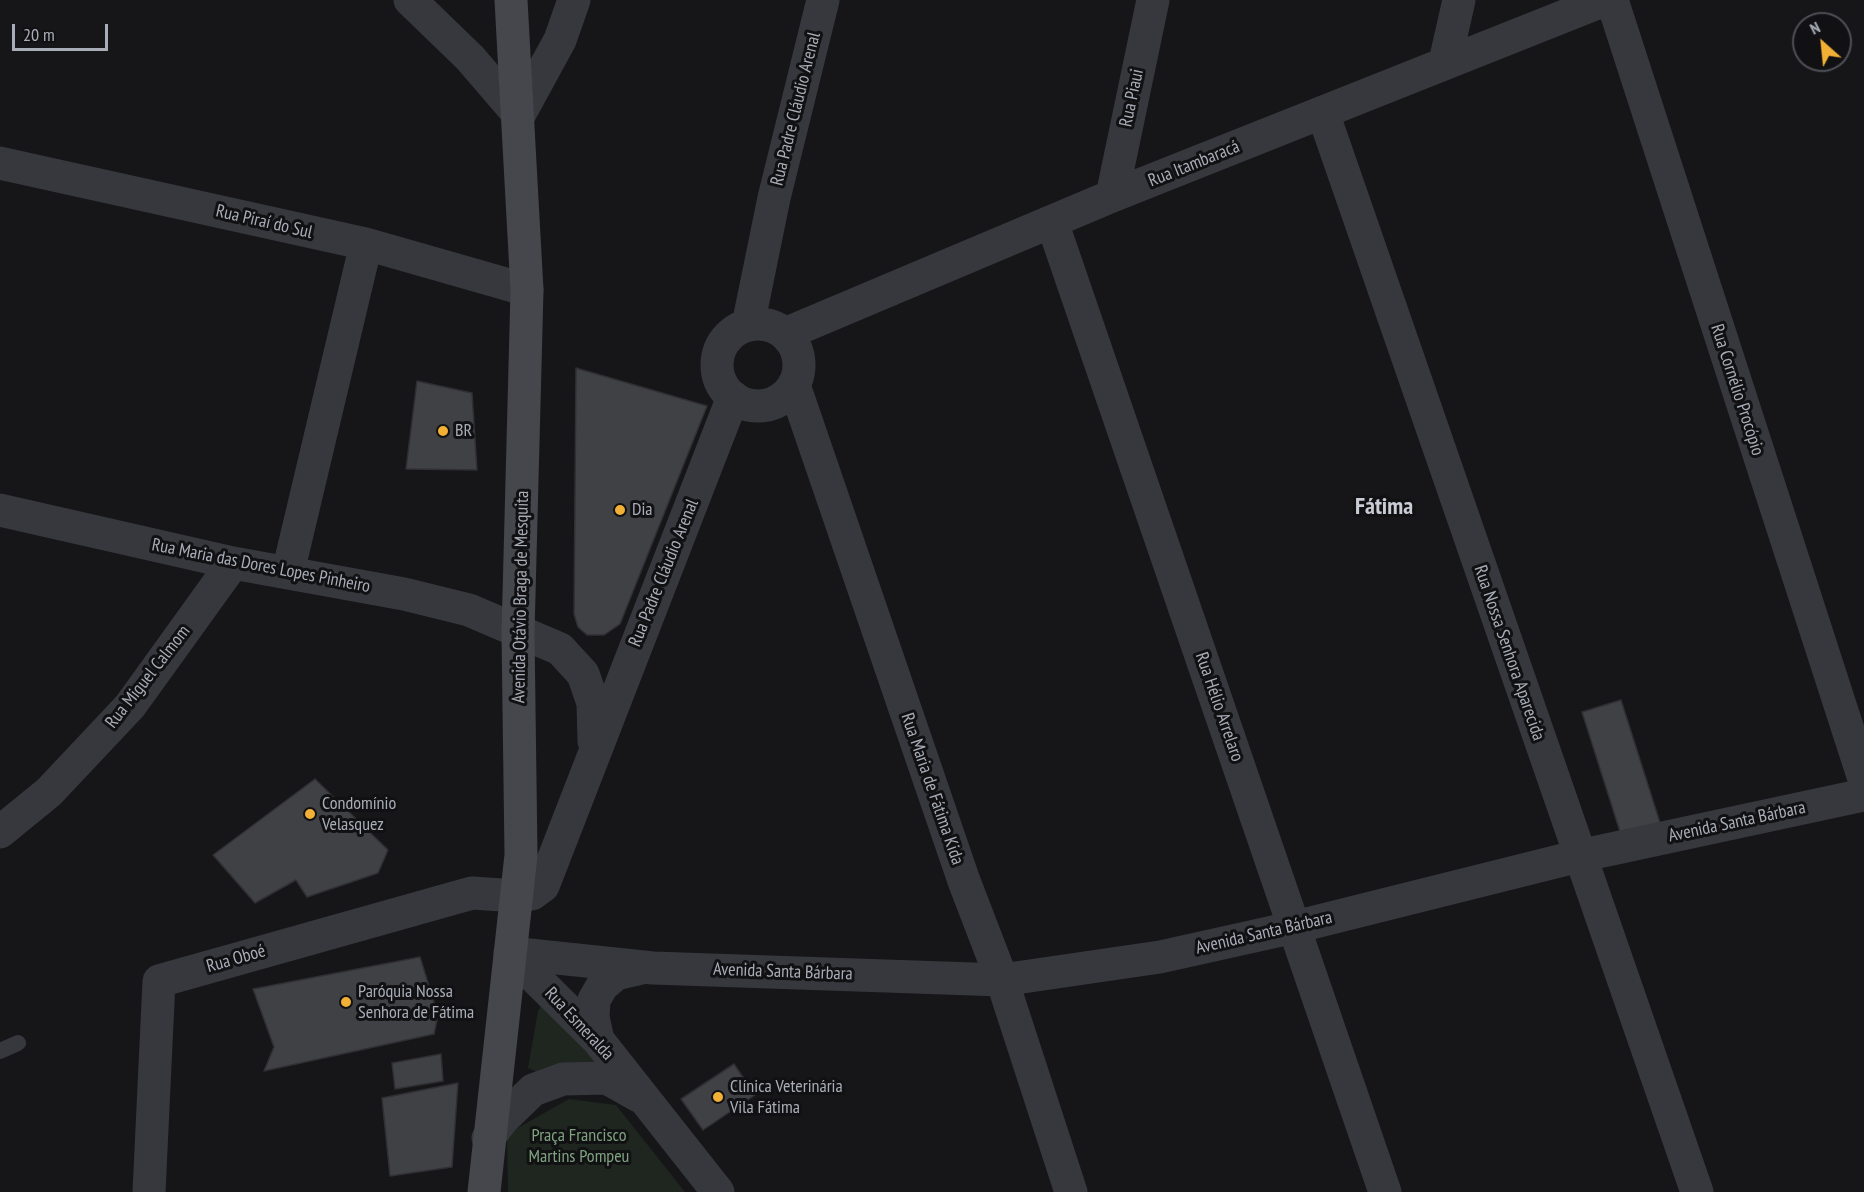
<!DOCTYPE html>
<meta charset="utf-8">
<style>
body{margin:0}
#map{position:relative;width:1864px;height:1192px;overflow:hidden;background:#161618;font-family:"PT Sans Narrow",sans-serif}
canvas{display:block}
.north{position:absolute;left:1792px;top:12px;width:60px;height:60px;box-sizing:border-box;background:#111113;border:2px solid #4d4f55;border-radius:50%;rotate:333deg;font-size:16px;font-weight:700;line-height:24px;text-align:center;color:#a8adb8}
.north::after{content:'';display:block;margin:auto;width:21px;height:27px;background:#f2b134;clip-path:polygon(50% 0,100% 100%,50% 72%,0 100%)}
.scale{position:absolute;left:12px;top:24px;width:96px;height:27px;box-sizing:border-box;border:3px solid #a8adb8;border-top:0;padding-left:8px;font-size:18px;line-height:21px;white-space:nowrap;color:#a8adb8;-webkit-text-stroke:4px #111113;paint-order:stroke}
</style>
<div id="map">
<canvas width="1864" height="1192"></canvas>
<div class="north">N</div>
<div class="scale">20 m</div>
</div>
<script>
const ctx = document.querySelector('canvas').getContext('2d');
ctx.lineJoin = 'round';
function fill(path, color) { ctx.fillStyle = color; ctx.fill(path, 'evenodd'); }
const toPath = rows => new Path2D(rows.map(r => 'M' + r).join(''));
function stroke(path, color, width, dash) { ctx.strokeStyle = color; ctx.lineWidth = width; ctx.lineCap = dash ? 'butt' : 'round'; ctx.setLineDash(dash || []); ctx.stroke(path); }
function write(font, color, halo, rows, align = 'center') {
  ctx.font = font + ' "PT Sans Narrow",sans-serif'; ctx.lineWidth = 6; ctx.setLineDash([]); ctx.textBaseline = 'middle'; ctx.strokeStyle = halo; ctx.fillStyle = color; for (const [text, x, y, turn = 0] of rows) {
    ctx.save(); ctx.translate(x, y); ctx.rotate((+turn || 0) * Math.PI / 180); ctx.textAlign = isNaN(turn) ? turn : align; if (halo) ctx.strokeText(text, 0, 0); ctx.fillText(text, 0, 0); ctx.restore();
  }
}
const green = toPath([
 [542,1004,607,1067,539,1073,528,1068,538,1011],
 [569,1099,616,1105,685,1192,508,1192,507,1134]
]);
const building = toPath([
 [576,368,707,406,620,624,604,635,587,635,578,627,574,614,576,368],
 [417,381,472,393,477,470,406,469,417,381],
 [1621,700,1662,829,1623,841,1582,712,1621,700],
 [315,779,388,850,378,873,307,897,296,880,255,903,213,855,315,779],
 [420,957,438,1015,434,1034,264,1071,274,1047,253,989,420,957],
 [441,1054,443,1081,395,1089,392,1063,441,1054],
 [734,1064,755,1095,703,1130,681,1099,734,1064],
 [458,1083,452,1167,390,1176,382,1098,458,1083]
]);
const lane = toPath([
 [0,1051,18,1043]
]);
const street = toPath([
 [410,0,470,58,519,115,560,40,574,0],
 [1612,0,1864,779],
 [1445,62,1459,0],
 [1323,113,1697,1192],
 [0,163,366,244,527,290],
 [1112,196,1153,0],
 [1052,222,1385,1192],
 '717 365a41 41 0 1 1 82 0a41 41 0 1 1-82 0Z',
 [748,325,774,198,823,0],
 [785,334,1112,196,1605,0],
 [794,385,964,881,1002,980,1071,1192],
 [0,510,233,563,404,594,469,610,560,649,583,674,593,703,594,741],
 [288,572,366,244],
 [0,832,49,792,130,706,233,563],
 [510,953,653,968,1002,980,1160,957,1295,927,1579,856,1864,795],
 [510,953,598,1040,718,1192],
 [598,1040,593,1017,594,1000,602,986,616,974,642,968],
 [488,1138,503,1119,533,1090,563,1079,607,1078,639,1096],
 [149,1192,159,981,472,893,518,896,532,894,543,886,733,397]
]);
const secondary = toPath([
 [484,1192,521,855,518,633,527,290,511,0]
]);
const markers = [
 [443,431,6,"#f2b134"],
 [620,510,6,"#f2b134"],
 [310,814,6,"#f2b134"],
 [346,1002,6,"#f2b134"],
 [718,1097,6,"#f2b134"]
];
const streetNames = [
 ["Rua Piaui",1132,98,-78],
 ["Rua Padre Cláudio Arenal",796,109,-76],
 ["Rua Itambaracá",1194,164,-22],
 ["Rua Piraí do Sul",264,222,13],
 ["Rua Cornélio Procópio",1737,390,72],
 ["Rua Maria das Dores Lopes Pinheiro",261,566,11],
 ["Rua Padre Cláudio Arenal",664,573,-68],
 ["Avenida Otávio Braga de Mesquita",521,597,-89],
 ["Rua Nossa Senhora Aparecida",1509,653,71],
 ["Rua Miguel Calmom",148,677,-52],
 ["Rua Hélio Arrelaro",1219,707,71],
 ["Rua Maria de Fátima Kida",932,789,71],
 ["Avenida Santa Bárbara",1737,822,-12],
 ["Avenida Santa Bárbara",1264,933,-13],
 ["Rua Oboé",236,959,-16],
 ["Avenida Santa Bárbara",783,972,2],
 ["Rua Esmeralda",579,1024,47]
];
const poiNames = [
 ["BR",455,431],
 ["Dia",632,510],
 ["Condomínio",322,804],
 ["Velasquez",322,825],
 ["Paróquia Nossa",358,992],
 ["Senhora de Fátima",358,1013],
 ["Clínica Veterinária",730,1087],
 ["Vila Fátima",730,1108]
];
const parkNames = [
 ["Praça Francisco",579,1136],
 ["Martins Pompeu",579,1157]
];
const districtNames = [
 ["Fátima",1384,507]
];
fill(green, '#1e261f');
fill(building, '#404145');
stroke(building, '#303034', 1.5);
stroke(lane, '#37383d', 16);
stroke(street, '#37383d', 33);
stroke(secondary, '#45474d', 33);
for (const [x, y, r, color] of markers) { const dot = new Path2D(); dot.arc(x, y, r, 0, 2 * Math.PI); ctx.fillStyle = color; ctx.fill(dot); stroke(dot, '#111113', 2); }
write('18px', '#a8adb8', '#111113', streetNames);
write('18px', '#a8adb8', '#111113', poiNames, 'left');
write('18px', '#7fa381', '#111113', parkNames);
write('bold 24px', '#c9ccd4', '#111113', districtNames);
</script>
